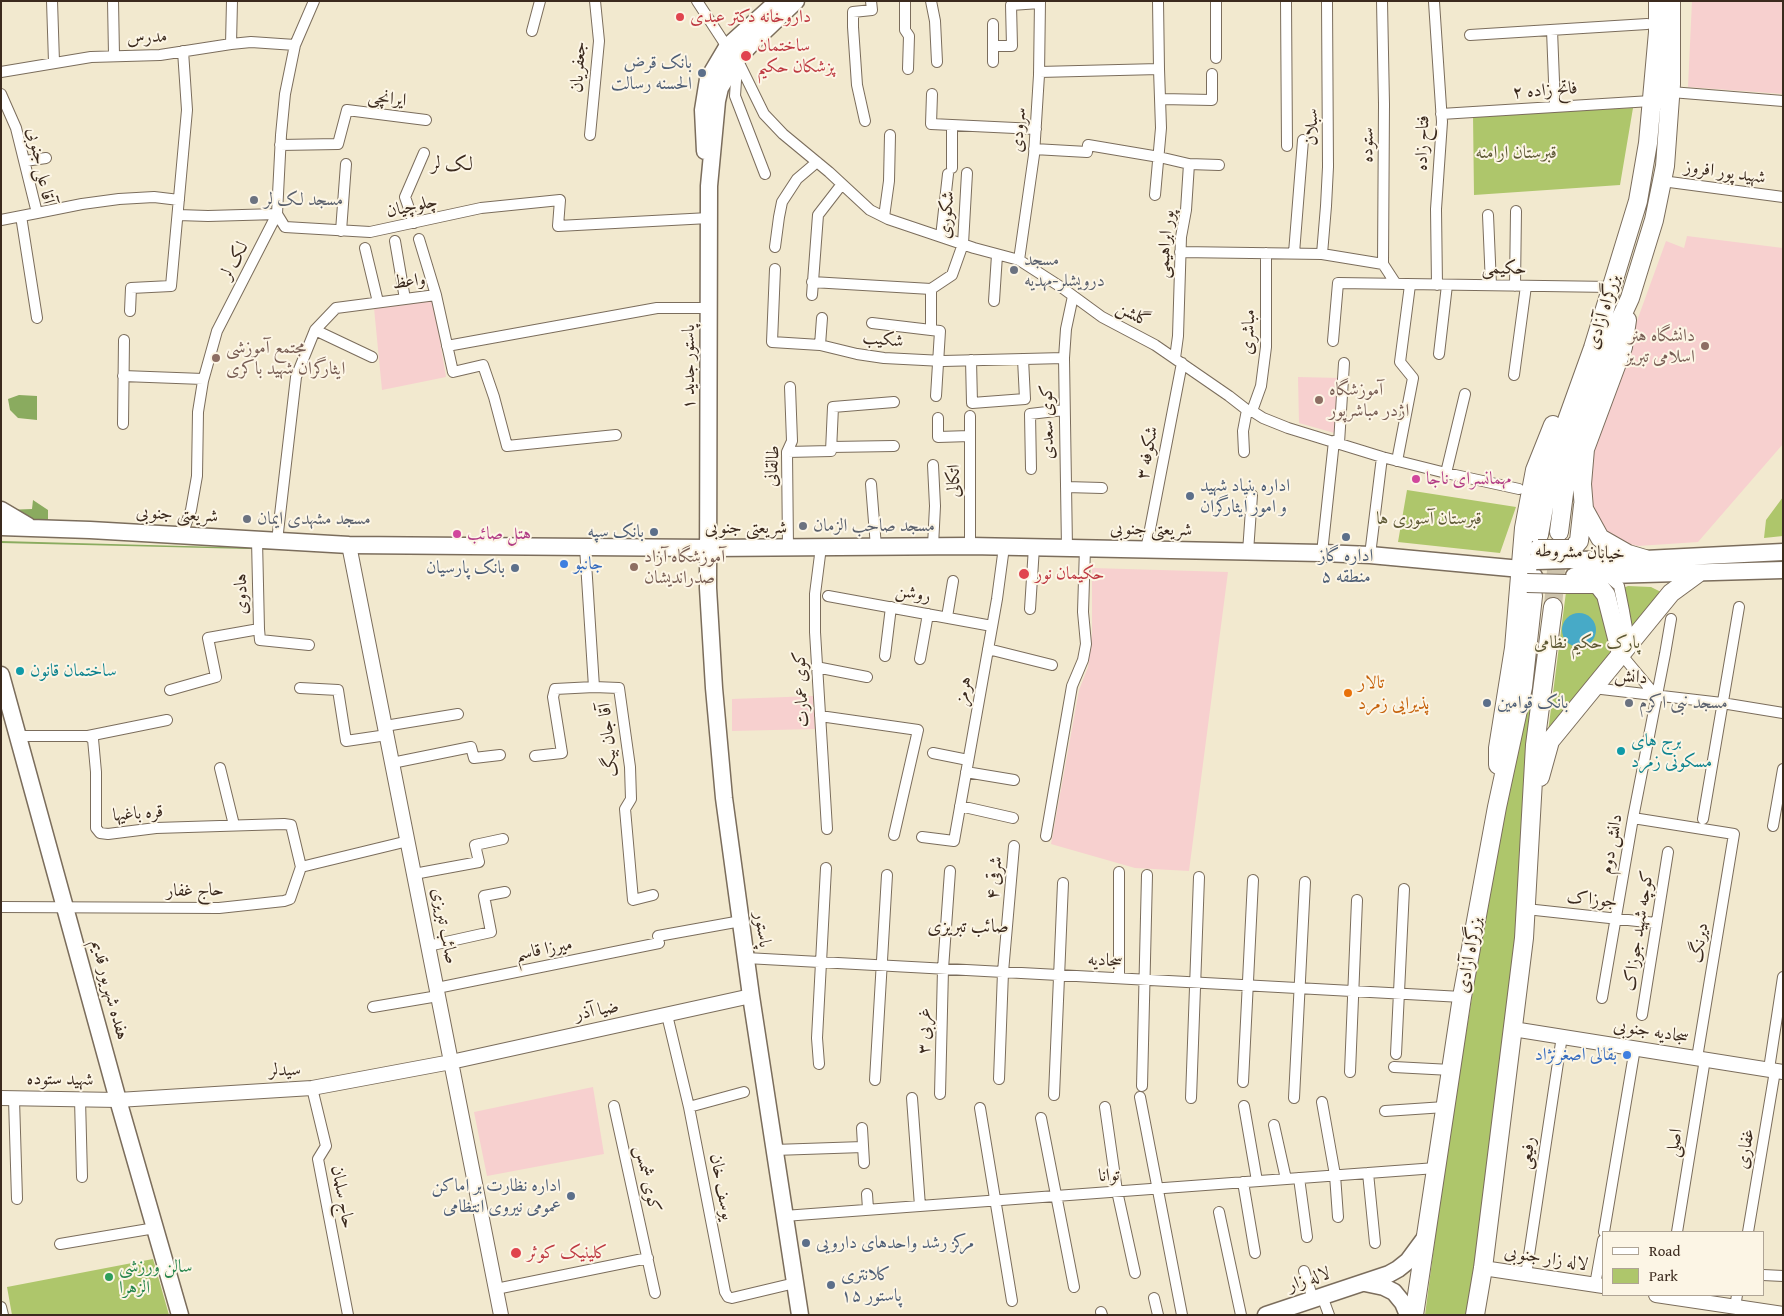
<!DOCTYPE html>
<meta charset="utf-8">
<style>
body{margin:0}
#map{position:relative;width:1784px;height:1316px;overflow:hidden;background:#f2e9cf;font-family:"Gentium Book Plus",serif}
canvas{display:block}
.frame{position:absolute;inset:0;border:2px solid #3b2a1e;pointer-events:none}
.legend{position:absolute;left:1602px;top:1231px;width:162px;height:65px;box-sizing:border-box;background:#fcf5e5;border:1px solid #afa495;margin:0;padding:6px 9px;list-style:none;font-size:15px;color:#3b2a1e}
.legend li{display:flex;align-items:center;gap:10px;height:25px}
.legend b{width:25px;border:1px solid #afa495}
</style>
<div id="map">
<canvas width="1784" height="1316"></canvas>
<div class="frame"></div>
<ul class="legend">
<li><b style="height:6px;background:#fff"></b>Road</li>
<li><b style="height:14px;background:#aec66b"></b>Park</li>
</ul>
</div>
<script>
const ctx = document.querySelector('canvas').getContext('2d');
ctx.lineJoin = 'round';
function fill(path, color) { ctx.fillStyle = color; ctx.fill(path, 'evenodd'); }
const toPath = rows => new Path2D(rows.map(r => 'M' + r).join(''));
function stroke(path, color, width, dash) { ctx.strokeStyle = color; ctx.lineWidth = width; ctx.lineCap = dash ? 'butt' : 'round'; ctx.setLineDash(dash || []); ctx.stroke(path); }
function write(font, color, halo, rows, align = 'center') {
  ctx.font = font + ' "Gentium Book Plus",Amiri,serif'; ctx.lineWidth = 4; ctx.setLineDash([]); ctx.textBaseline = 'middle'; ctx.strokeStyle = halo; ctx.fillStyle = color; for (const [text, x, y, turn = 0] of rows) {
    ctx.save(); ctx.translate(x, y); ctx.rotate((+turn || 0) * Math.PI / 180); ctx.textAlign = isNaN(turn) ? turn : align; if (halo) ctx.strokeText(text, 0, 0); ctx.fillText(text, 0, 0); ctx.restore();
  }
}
const built = toPath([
 [1692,1,1783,1,1783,94,1688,87],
 [1687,236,1783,248,1783,444,1698,542,1638,546,1618,541,1601,533,1586,489,1590,450,1666,241,1684,248],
 [433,299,446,377,382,390,374,308],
 [1298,377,1341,378,1338,434,1299,423],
 [1092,568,1228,572,1189,871,1135,868,1051,844,1079,690,1088,667,1092,632],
 [813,696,815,729,732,731,732,699],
 [593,1087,604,1154,487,1176,474,1112]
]);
const green = toPath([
 [1633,108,1620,185,1474,195,1473,115],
 [1407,490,1516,507,1500,553,1398,542],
 [1783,497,1783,536,1764,538,1766,520],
 [1628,586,1651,587,1663,593,1630,635,1623,588],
 [1566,592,1603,592,1614,648,1609,662,1548,732],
 [1534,671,1517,940,1504,1026,1474,1273,1466,1315,1425,1315,1445,1162,1500,826],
 [153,1259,169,1315,12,1315,7,1287]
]);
const forest = toPath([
 [19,395,37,396,37,420,18,418,10,410,8,399],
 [33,500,48,510,48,528,6,510,32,509],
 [1,541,331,550,331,551,1,543]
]);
const water = toPath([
 '1562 630a17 17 0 1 1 34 0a17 17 0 1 1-34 0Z'
]);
const highwayTunnel = toPath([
 [1553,607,1558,546]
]);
const street = toPath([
 [52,1,54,62],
 [113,1,114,55],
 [697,1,727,47,737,59,764,114,783,134,829,172,870,210,888,219,974,248,1019,260,1061,287,1102,317,1155,345,1229,396,1247,410,1252,411,1263,418,1288,428,1382,457,1446,473,1519,489],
 [905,1,905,30,909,36,908,69],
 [931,1,935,21,937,62],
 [1158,1,1159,69],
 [1216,1,1216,58],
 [1286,1,1287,146],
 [1382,1,1384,104,1383,264,1396,284],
 [1434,2,1442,122,1436,209,1437,285],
 [993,24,993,62],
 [1552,30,1555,107],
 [532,31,540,1],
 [1470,35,1647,24],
 [231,44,232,1],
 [993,46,1012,46,1011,5,1040,3],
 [737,65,735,96,765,174],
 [1,72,91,57,160,55,231,44,251,42,295,45],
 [1039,72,1159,69,1161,128,1155,195],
 [1671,92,1783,101],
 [1,94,16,128,37,213,1,220],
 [932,94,931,124,1036,129],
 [1161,99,1212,100,1212,74],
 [1441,114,1651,101],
 [865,121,857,85,853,27,853,12,872,10,871,1],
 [590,135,599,41,595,1],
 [280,145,338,144,347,110,426,120],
 [1034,149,1087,152,1088,145,1159,157,1189,164,1219,165],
 [25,161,46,158],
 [952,168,952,125],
 [1662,181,1783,197],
 [37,213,82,204,119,199,154,197,179,200],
 [178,215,208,216,277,214,285,227,370,232,481,208,560,200,558,226,709,218],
 [1488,215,1491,285],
 [21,216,37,318],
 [884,217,889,181,890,135],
 [414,223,405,197,424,153],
 [341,231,346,164],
 [941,237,948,174],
 [419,239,436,295],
 [395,241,405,299],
 [775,247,779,217,782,202,797,179,817,162],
 [365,248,378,302],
 [1180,252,1322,254,1383,264],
 [1294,253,1303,140],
 [1322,254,1326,206,1328,167,1327,1],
 [1019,260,1034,155,1039,75,1040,1],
 [775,269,772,342,820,345,857,354,884,358,943,361,1064,358],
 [812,282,931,289],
 [1515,286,1516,211],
 [812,295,818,215,842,184],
 [994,301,997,255],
 [130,311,131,288,171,286,187,110,183,51],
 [872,323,931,330],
 [315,330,336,308,436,295,453,372,483,365,494,397,507,446,616,435],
 [1333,341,1338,283,1612,287],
 [820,345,822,318],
 [447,346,657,308,709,308],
 [1439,354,1447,285],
 [1175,358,1178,336,1181,237,1186,210,1189,164],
 [971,360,972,403,1025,399,1023,359],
 [1514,375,1526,286],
 [123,376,203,379],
 [936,396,940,331,931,330,931,289,952,275,963,244,967,173],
 [1252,411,1261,386,1266,347,1266,253],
 [938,418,938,437,970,436],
 [123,424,124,340],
 [1339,443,1344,363],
 [831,447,894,446],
 [787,452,831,451,833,407,894,402],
 [1244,452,1243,431,1247,410],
 [1397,461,1413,378,1400,362,1410,285],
 [1031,469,1030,414,1064,410],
 [1446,473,1465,394],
 [871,484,876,547],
 [1066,487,1102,488],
 [182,535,191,510,197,476,198,412,203,381,217,331,277,214,281,135,285,94,295,45,314,1],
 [277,541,296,377,315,330,372,357],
 [933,546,935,506,933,465],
 [970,546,970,416],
 [585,547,594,687,619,688,630,767,631,799,625,809,633,900,653,895],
 [821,547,815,594,815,632,827,829],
 [788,548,787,452,792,441,790,387],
 [1067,548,1064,358,1066,329,1073,296],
 [1146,550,1182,363],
 [1248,552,1252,495],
 [1322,553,1334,441],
 [1370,555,1382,457],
 [1606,575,1619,586,1624,611,1627,628,1626,640,1621,654,1656,696],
 [828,596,992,626],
 [1030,609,1034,547],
 [947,617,953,581],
 [259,629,260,640,309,645],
 [988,649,1052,665],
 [885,656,891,607],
 [920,659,928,614],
 [816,667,867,677],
 [300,688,338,690,346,741,387,735],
 [1593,688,1722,703,1783,713],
 [170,690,216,677,208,638,259,629,257,540],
 [820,716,918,730,894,835],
 [385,726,458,714],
 [18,736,88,736,93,739,96,772,96,828,100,833,108,834,156,828,284,824,291,825,301,867],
 [88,736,167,720],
 [933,753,968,760],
 [535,756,562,753,553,697,555,689,594,687],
 [392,763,471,747,474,758,500,755],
 [220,768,234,825],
 [966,772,1014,780],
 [960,806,1013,818],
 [1633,818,1734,834,1697,1058],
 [1703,819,1739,607],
 [1773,826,1783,769],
 [1046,836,1072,686,1083,660,1086,644,1083,612,1085,548],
 [922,837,954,841,997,599,1004,547],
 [301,867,408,841],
 [414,874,479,862,475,845,503,839],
 [1,907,219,908,284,901,290,899,301,867],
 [1526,909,1656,923],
 [658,936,741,921],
 [428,946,491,932,484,896,505,892],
 [746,958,1462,997],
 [1119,978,1119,872],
 [437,988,659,943],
 [1602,998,1633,818,1665,654,1671,619],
 [373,1007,438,996],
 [667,1015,689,1107,725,1292,728,1297,732,1298,795,1283],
 [1642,1015,1668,852],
 [1396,1054,1404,889],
 [819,1064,817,1038,826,868],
 [1394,1067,1451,1070],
 [1769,1069,1783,977],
 [1350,1072,1357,900],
 [999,1079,1003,972,1014,846],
 [875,1080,887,875],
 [1243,1082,1253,880],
 [1142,1086,1147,875],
 [312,1088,326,1146,318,1159,348,1315],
 [940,1094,943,969,950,871],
 [1054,1095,1063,883],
 [1140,1097,1182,1315],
 [912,1098,920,1206],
 [1191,1098,1199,877],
 [1294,1098,1305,882],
 [14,1099,17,1199],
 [80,1099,82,1177],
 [1322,1102,1335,1175,1338,1217],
 [614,1106,655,1293],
 [1244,1106,1257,1181],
 [689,1107,744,1092],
 [1105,1107,1117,1191,1135,1273],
 [980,1108,1012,1301],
 [1385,1111,1445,1107],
 [1041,1118,1074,1287],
 [1274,1125,1286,1179],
 [862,1128,864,1163],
 [774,1150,863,1147],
 [1368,1173,1375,1243],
 [1299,1178,1307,1237],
 [1243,1182,1255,1253],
 [867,1194,868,1209],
 [1219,1212,1241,1315],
 [784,1216,1436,1168],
 [1604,1232,1635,1048],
 [1677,1232,1705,1059],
 [1748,1232,1775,1071],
 [60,1244,155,1228],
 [1304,1271,1313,1299],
 [1526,1275,1562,1036],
 [1763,1275,1783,1276],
 [1595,1285,1603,1240],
 [496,1289,648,1258],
 [1322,1296,1329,1315],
 [1154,1298,1158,1315],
 [1,1307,3,1315],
 [1735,1307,1737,1295],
 [1101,1312,1102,1315]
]);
const secondary = toPath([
 [349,545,501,1315],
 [1513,1029,1783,1072],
 [1,1098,118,1100,312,1088,451,1062,751,996],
 [1483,1268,1603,1286],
 [1656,1295,1783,1314]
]);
const primary = toPath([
 [796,1,752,43,737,59,720,88,717,101,709,186,708,588,714,688,724,798,751,996,800,1315],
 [705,151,703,110,708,79,727,47,778,1],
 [1,510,28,526],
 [1,527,90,530,349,545,708,548,970,546,1322,553,1370,555,1521,569,1534,576],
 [1570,560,1645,559,1783,552],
 [1574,576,1783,570],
 [1,675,118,1100,180,1315],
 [1365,1283,1384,1287,1394,1292,1403,1303,1408,1315],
 [1266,1315,1389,1274,1398,1269,1408,1261,1425,1238]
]);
const highway = toPath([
 [1627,320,1623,347,1585,449,1582,484,1584,509,1600,538,1628,554,1645,559],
 [1559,532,1568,462,1578,429,1609,344,1630,298,1654,220,1662,181,1665,166,1671,84,1671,1],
 [1539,535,1552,462,1593,348,1638,201,1648,143,1658,32,1658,1],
 [1569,549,1573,548,1579,541,1583,505],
 [1566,584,1594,584,1599,586,1606,595,1621,654],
 [1498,765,1498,748,1514,648,1524,528,1535,470,1553,425],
 [1540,777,1550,741,1671,593,1697,574],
 [1414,1315,1462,997,1497,807,1523,687,1533,596],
 [1475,1315,1483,1268,1524,938,1535,745,1553,607]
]);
const primaryBridge = toPath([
 [1536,561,1570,560]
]);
const highwayBridge = toPath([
 [1538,549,1569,549],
 [1527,583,1566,584]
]);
const markers = [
 [680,17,5,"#e0444e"],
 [746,56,6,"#e0444e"],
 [702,73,5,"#5c6f8a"],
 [254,200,5,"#6b7280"],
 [1014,270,5,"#6b7280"],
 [1705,346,5,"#8d6e63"],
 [216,358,5,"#8d6e63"],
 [1319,400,5,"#8d6e63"],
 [1416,479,5,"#d1479c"],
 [1190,496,5,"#5c6f8a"],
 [247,519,5,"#6b7280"],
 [803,526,5,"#6b7280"],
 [654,532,5,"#5c6f8a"],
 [457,534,5,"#d1479c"],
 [1346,537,5,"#5c6f8a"],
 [564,564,5,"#3f7fe0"],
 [634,567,5,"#8d6e63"],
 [515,568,5,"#5c6f8a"],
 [1024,574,6,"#e0444e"],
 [20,671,5,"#0f9aa8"],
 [1348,693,5,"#e8710a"],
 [1487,703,5,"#5c6f8a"],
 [1629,703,5,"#6b7280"],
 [1621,751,5,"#0f9aa8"],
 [1627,1055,5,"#3f7fe0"],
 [571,1196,5,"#5c6f8a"],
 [806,1243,5,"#5c6f8a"],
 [516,1253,6,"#e0444e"],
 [109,1277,5,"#2e9e5b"],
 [831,1285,5,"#5c6f8a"]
];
const healthNames = [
 ["داروخانه دکتر عبدی",690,17],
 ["ساختمان",757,46],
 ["پزشکان حکیم",757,67],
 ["حکیمان نور",1035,574],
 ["کلینیک کوثر",527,1253]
];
const streetNames = [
 ["مدرس",147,38,-3],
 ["جعفریان",579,67,-86],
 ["فاتح زاده ۲",1545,91,-4],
 ["ایرانچی",387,99,7],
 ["سبلان",1312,127,-90],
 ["سرودی",1019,130,-86],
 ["فتاح زاده",1423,143,-88],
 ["ستوده",1368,145,-89],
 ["آقا علی جنوبی",40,166,78],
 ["شهید پور افروز",1725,173,8],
 ["چلوچیان",412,207,-12],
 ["شکوری",947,215,-85],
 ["پور ابراهیمی",1166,244,-85],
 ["لک لر",235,261,-63],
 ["حکیمی",1504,269,1],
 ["واعظ",409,282,-7],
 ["بزرگراه آزادی",1604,312,-73],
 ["گلشن",1133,315,27],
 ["مباشری",1249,332,-87],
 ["شکیب",883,340,7],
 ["پاستور جدید ۱",689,367,-90],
 ["کوی سعدی",1048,422,-91],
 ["شکوفه ۳",1148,453,-79],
 ["طالقانی",773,466,-86],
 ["اتکالی",954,481,-90],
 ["شریعتی جنوبی",177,515,3],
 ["شریعتی جنوبی",746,528],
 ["شریعتی جنوبی",1151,530,1],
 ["خیابان مشروطه",1580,553,2],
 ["هادوی",242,594,-91],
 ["روشن",913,594,10],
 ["دانش",1631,677,7],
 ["کوی عمارت",802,689,-93],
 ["هرمز",964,691,-80],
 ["آقا جان بیگ",609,740,-96],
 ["قره باغیها",138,814,-5],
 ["دانش دوم",1612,844,-80],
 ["۴ شرقی",995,878,-85],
 ["حاج غفار",195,891,-1],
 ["جوزاک",1592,900,6],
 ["صائب تبریزی",444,926,79],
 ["پاستور",762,930,82],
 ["کوچه شهید جوزاک",1639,931,-81],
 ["دیرنگ",1700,943,-81],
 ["میرزا قاسم",544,950,-11],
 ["بزرگراه آزادی",1470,955,-80],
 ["سجادیه",1105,961,3],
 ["هفده شهریور قدیم",109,990,75],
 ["ضیا آذر",597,1011,-12],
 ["۳ غربی",925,1031,-89],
 ["سجادیه جنوبی",1651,1032,9],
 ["سیدلر",285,1071,-3],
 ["شهید ستوده",60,1080,1],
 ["اصلی",1675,1143,-81],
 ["غفاری",1746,1149,-80],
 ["رفیعی",1528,1153,-82],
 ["توانا",1109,1176,-4],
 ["کوی شمس",647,1179,78],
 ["یوسف خان",721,1187,79],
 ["حاج سلمان",342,1197,79],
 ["لاله زار جنوبی",1546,1259,9],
 ["لاله زار",1309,1280,-18]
];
const serviceNames = [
 ["بانک قرض",692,63],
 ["الحسنه رسالت",692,84],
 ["اداره بنیاد شهید",1200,486,"left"],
 ["و امور ایثارگران",1200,507,"left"],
 ["بانک سپه",644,532],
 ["اداره گاز",1346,556,"center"],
 ["منطقه ۵",1346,577,"center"],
 ["بانک پارسیان",505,568],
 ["بانک قوامین",1497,703,"left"],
 ["اداره نظارت بر اماکن",561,1186],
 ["عمومی نیروی انتظامی",561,1207],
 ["مرکز رشد واحدهای دارویی",816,1243,"left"],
 ["کلانتری",841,1275,"left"],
 ["۱۵ پاستور",841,1296,"left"]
];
const parkNames = [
 ["قبرستان ارامنه",1516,153],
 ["قبرستان آسوری ها",1429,519],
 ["پارک حکیم نظامی",1587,643]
];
const worshipNames = [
 ["مسجد لک لر",264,200],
 ["مسجد",1024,260],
 ["درویشلر-مهدیه",1024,281],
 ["مسجد مشهدی ایمان",257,519],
 ["مسجد صاحب الزمان",813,526],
 ["مسجد نبی اکرم",1639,703]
];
const educationNames = [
 ["دانشگاه هنر",1695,336,"right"],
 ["اسلامی تبریز",1695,357,"right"],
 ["مجتمع آموزشی",226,348],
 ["ایثارگران شهید باکری",226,369],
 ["آموزشگاه",1329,390],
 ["اژدر مباشرپور",1329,411],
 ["آموزشگاه آزاد",644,557],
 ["صدراندیشان",644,578]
];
const hotelNames = [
 ["مهمانسرای ناجا",1426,479],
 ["هتل صائب",467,534]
];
const shopNames = [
 ["جانبو",574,564],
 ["بقالی اصغرنژاد",1617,1055,"right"]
];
const cultureNames = [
 ["ساختمان قانون",30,671],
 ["برج های",1631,741],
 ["مسکونی زمرد",1631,762]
];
const foodNames = [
 ["تالار",1358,683],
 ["پذیرایی زمرد",1358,704]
];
const leisureNames = [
 ["سالن ورزشی",119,1267],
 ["الزهرا",119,1288]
];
const neighbourhoodNames = [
 ["لک لر",452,165],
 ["صائب تبریزی",968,927]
];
fill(built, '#f7d0cf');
fill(green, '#aec66b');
fill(forest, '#8aab5f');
fill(water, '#47aac7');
stroke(highwayTunnel, '#cdc3ac', 18, [18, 9]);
stroke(street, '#7b6d5c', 12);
stroke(secondary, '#7b6d5c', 16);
stroke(primary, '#7b6d5c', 19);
stroke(highway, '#7b6d5c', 20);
stroke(street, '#fff', 10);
stroke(secondary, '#fff', 14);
stroke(primary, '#fff', 16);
stroke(highway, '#fff', 18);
stroke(primaryBridge, '#7b6d5c', 19, []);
stroke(highwayBridge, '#7b6d5c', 20, []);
stroke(primaryBridge, '#fff', 16);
stroke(highwayBridge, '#fff', 18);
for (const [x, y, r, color] of markers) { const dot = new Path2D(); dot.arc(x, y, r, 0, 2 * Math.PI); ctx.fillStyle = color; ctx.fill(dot); stroke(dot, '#fcf5e5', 2); }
write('18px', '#be3a42', '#fcf5e5', healthNames, 'left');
write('18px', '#3b2a1e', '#fcf5e5', streetNames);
write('18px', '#4e5e75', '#fcf5e5', serviceNames, 'right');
write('18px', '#5e5935', '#fcf5e5', parkNames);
write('18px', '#5b616d', '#fcf5e5', worshipNames, 'left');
write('18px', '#785e54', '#fcf5e5', educationNames, 'left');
write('18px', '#b23c85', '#fcf5e5', hotelNames, 'left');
write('18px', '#366cbe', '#fcf5e5', shopNames, 'left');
write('18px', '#0d838f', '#fcf5e5', cultureNames, 'left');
write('18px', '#c56008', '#fcf5e5', foodNames, 'left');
write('18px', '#27864d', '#fcf5e5', leisureNames, 'left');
write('19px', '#3b2a1e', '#fcf5e5', neighbourhoodNames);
</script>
